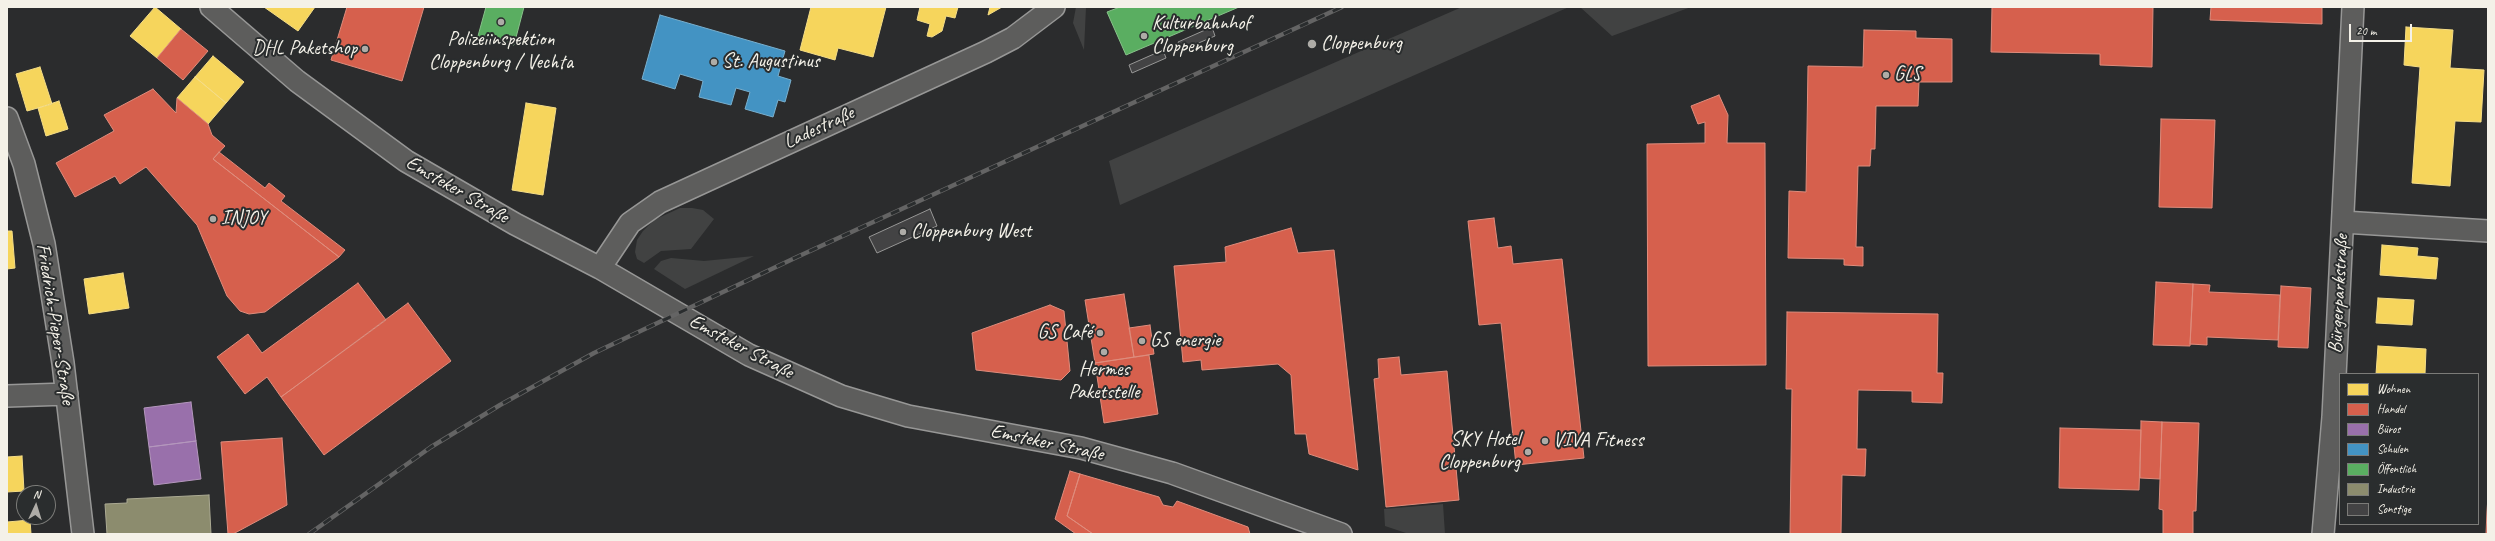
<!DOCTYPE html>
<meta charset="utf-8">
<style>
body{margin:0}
#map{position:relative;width:2495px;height:541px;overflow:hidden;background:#2b2c2d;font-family:Caveat,sans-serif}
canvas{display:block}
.frame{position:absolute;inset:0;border:8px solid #f4f1e8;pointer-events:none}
.legend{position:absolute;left:2339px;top:373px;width:140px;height:152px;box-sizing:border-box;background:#2a2d2e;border:1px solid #7b7b78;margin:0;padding:5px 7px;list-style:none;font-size:12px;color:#f4f1e8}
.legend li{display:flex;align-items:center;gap:8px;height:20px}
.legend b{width:20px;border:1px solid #7b7b78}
.north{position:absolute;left:16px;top:485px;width:40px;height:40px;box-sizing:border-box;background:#2a2d2e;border:1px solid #7b7b78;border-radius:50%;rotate:4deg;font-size:11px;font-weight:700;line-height:16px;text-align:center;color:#f4f1e8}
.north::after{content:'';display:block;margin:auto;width:14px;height:18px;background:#aeaca7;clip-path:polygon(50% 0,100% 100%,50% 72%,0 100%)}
.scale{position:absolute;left:2349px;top:24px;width:63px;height:18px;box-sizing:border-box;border:2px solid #f4f1e8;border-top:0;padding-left:5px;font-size:12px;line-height:14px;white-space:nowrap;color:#f4f1e8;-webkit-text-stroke:3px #2a2d2e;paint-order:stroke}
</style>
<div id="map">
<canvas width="2495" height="541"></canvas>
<div class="frame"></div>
<ul class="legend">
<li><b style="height:11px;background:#f6d55c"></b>Wohnen</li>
<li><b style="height:11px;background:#d6604d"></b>Handel</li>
<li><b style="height:11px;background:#9970ab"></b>Büros</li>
<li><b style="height:11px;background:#4393c3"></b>Schulen</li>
<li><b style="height:11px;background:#5aae61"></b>Öffentlich</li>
<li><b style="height:11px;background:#8c8c6e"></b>Industrie</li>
<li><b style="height:11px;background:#434344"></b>Sonstige</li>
</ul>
<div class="north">N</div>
<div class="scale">20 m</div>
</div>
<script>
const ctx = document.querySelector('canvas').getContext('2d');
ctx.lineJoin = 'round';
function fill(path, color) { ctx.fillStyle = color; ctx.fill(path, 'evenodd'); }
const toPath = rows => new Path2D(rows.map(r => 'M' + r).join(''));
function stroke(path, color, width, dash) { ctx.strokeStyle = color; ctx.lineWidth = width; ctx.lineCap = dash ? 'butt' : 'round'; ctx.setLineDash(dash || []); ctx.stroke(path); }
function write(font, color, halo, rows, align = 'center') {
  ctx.font = font + ' Caveat,sans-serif'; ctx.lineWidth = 4; ctx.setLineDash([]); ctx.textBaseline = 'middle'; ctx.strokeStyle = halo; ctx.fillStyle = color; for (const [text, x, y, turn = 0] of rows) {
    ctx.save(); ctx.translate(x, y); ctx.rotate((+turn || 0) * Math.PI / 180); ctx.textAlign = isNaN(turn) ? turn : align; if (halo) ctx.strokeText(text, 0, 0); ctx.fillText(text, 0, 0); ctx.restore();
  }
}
const green = toPath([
 [1076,7,1086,7,1084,50,1073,23],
 [1462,7,1569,7,1120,205,1109,161],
 [1580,7,1691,7,1612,36],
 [680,208,692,208,703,210,714,219,691,249,661,251,644,263,637,259,635,252,637,240,643,231,654,220],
 [754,256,685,289,654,269,661,261,671,258,704,261],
 [1443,504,1445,534,1409,534,1385,526,1384,509]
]);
const homes = toPath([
 [155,7,181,29,157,58,130,36,155,7],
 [264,7,315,7,298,31,264,7],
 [811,7,886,7,873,57,838,48,835,60,800,50,811,7],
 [920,7,958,7,955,18,946,16,942,31,932,37,927,36,930,24,917,20,920,7],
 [990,7,1002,7,988,15,990,7],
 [2406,27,2453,30,2450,68,2484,70,2481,122,2455,121,2450,186,2412,183,2420,67,2404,65,2406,27],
 [213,56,244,82,226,103,195,77,213,56],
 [40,67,52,104,27,111,16,74,40,67],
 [195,77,226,103,208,124,177,98,195,77],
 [59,101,68,129,46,136,38,108,59,101],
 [526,103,556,108,543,195,512,190,526,103],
 [7,231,12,231,15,268,7,269,7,231],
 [2382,245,2418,248,2417,256,2438,258,2436,279,2380,275,2382,245],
 [123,273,129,308,89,314,84,279,123,273],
 [2378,298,2414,300,2412,325,2376,323,2378,298],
 [2378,346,2426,349,2425,374,2376,374,2378,346],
 [22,456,24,491,7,492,7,457,22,456],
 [30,520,31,534,7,534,7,522,30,520]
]);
const shops = toPath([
 [347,7,424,7,402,81,331,60,347,7],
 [1992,7,2153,7,2152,67,2100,65,2100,54,1991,52,1992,7],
 [2211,7,2322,7,2322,24,2210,20,2211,7],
 [181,29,208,51,183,80,157,58,181,29],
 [1864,30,1916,31,1916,38,1952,39,1952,82,1919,82,1918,106,1876,106,1875,149,1871,149,1870,166,1858,166,1856,247,1863,247,1863,266,1844,265,1844,259,1788,258,1789,191,1806,192,1808,66,1863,67,1864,30],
 [153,89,176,113,177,98,208,124,212,135,225,146,213,159,339,257,265,312,249,314,240,311,227,296,197,225,146,167,120,184,115,176,75,197,56,163,114,131,104,115,153,89],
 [1719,95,1728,115,1727,143,1765,143,1766,365,1648,366,1647,144,1705,143,1705,122,1698,124,1691,106,1719,95],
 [2161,119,2215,120,2212,208,2159,207,2161,119],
 [219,152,265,188,269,183,285,196,281,201,345,250,339,257,213,159,219,152],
 [1494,218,1498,248,1511,246,1513,264,1562,259,1584,458,1516,465,1501,323,1479,325,1468,221,1494,218],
 [1291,228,1298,253,1334,250,1358,470,1309,454,1306,434,1295,434,1291,375,1278,364,1202,370,1201,360,1183,362,1174,266,1226,262,1225,247,1291,228],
 [2156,282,2193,284,2190,346,2153,345,2156,282],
 [358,283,386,320,281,397,267,377,245,394,217,357,248,334,262,353,358,283],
 [2193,284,2210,285,2209,292,2280,295,2278,340,2207,337,2207,345,2190,344,2193,284],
 [2281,286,2311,288,2308,348,2278,347,2281,286],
 [1124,294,1134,357,1095,363,1085,300,1124,294],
 [408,303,451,361,324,455,281,397,408,303],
 [1050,305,1064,311,1070,371,1061,380,976,370,972,333,1050,305],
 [1787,312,1938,314,1937,373,1943,373,1942,403,1912,402,1912,391,1858,390,1857,449,1866,449,1865,476,1842,475,1841,534,1790,534,1792,389,1786,389,1787,312],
 [1150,325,1154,354,1134,357,1129,328,1150,325],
 [1149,355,1158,414,1104,423,1095,363,1149,355],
 [1399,357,1401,375,1447,371,1459,500,1386,507,1374,379,1379,378,1378,359,1399,357],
 [2141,421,2162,422,2160,479,2140,478,2141,421],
 [2162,422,2199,423,2196,511,2193,511,2193,534,2163,534,2163,510,2159,509,2162,422],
 [2060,428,2141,430,2139,490,2059,488,2060,428],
 [282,438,287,505,233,534,228,534,221,442,282,438],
 [1070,471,1080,474,1067,516,1093,534,1076,534,1055,519,1070,471],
 [1080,474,1159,497,1163,505,1173,507,1177,501,1248,527,1250,534,1093,534,1067,516,1080,474],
 [2488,497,2488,534,2486,534,2487,511,2488,497]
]);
const offices = toPath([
 [191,402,196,441,149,447,144,408,191,402],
 [196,441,201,479,154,485,149,447,196,441]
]);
const schools = toPath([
 [660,15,785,51,778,76,791,80,785,102,778,100,773,117,745,109,750,92,736,88,731,105,699,97,703,81,680,74,675,89,642,79,660,15]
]);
const public = toPath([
 [486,7,524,7,514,45,478,36,486,7],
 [1120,7,1239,7,1126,55,1107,12,1120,7]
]);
const industry = toPath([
 [209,495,211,534,107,534,105,504,127,503,127,499,209,495]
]);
const building = toPath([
 [1212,27,1215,36,1182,50,1178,42,1212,27],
 [1163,50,1166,58,1132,73,1129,65,1163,50],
 [930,209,937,226,877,253,869,237,930,209]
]);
const minor = toPath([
 [211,7,297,81,406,161,515,224,600,268,749,355,841,396,908,416,1081,448,1172,473,1341,534],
 [7,118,24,164,44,244,63,363,83,534],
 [2343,222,2488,231],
 [600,268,630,223,660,202,986,52,1013,38,1054,7],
 [7,396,67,394],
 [2323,534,2333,417,2353,7]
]);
const rail = toPath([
 [309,534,431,447,500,405,594,353,797,257,1342,7]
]);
const markers = [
 [501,22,4,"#aeaca7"],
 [1144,36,4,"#aeaca7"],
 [1312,44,5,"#aeaca7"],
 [365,49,4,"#aeaca7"],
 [714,62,4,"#aeaca7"],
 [1886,75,4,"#aeaca7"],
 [213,219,4,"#aeaca7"],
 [903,232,4,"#aeaca7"],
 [1100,333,4,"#aeaca7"],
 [1142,341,4,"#aeaca7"],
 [1104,352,4,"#aeaca7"],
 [1545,441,4,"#aeaca7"],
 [1528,452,4,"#aeaca7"]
];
const poiNames = [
 ["Kulturbahnhof",1152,24],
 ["Cloppenburg",1152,47],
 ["Polizeiinspektion",501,40,"center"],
 ["Cloppenburg / Vechta",501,63,"center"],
 ["Cloppenburg",1321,44],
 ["DHL Paketshop",357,49,"right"],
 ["St. Augustinus",722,62],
 ["GLS",1894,75],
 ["INJOY",221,219],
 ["Cloppenburg West",911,232],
 ["GS Café",1092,333,"right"],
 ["GS energie",1150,341],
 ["Hermes",1104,370,"center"],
 ["Paketstelle",1104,393,"center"],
 ["SKY Hotel",1520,440,"right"],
 ["Cloppenburg",1520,463,"right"],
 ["VIVA Fitness",1553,441]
];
const streetNames = [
 ["Ladestraße",819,128,-25],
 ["Emsteker Straße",457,190,30],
 ["Bürgerparkstraße",2339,294,-87],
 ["Friedrich-Pieper-Straße",55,324,81],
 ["Emsteker Straße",741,347,28],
 ["Emsteker Straße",1047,443,12]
];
fill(green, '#414242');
fill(homes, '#f6d55c');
stroke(homes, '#f5dd86', 1);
fill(shops, '#d6604d');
stroke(shops, '#df8c7c', 1);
fill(offices, '#9970ab');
stroke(offices, '#b497bd', 1);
fill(schools, '#4393c3');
stroke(schools, '#78afce', 1);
fill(public, '#5aae61');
stroke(public, '#88c28a', 1);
fill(industry, '#8c8c6e');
stroke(industry, '#abaa93', 1);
fill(building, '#434344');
stroke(building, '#979796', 1);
stroke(minor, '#979796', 24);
stroke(minor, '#5d5d5c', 21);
stroke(rail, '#646464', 4.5);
stroke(rail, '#2a2d2e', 3, [9]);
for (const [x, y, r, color] of markers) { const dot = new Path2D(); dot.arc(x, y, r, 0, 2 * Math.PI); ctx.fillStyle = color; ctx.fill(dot); stroke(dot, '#2a2d2e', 1.5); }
write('20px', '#f4f1e8', '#2a2d2e', poiNames, 'left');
write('20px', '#f4f1e8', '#2a2d2e', streetNames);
</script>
